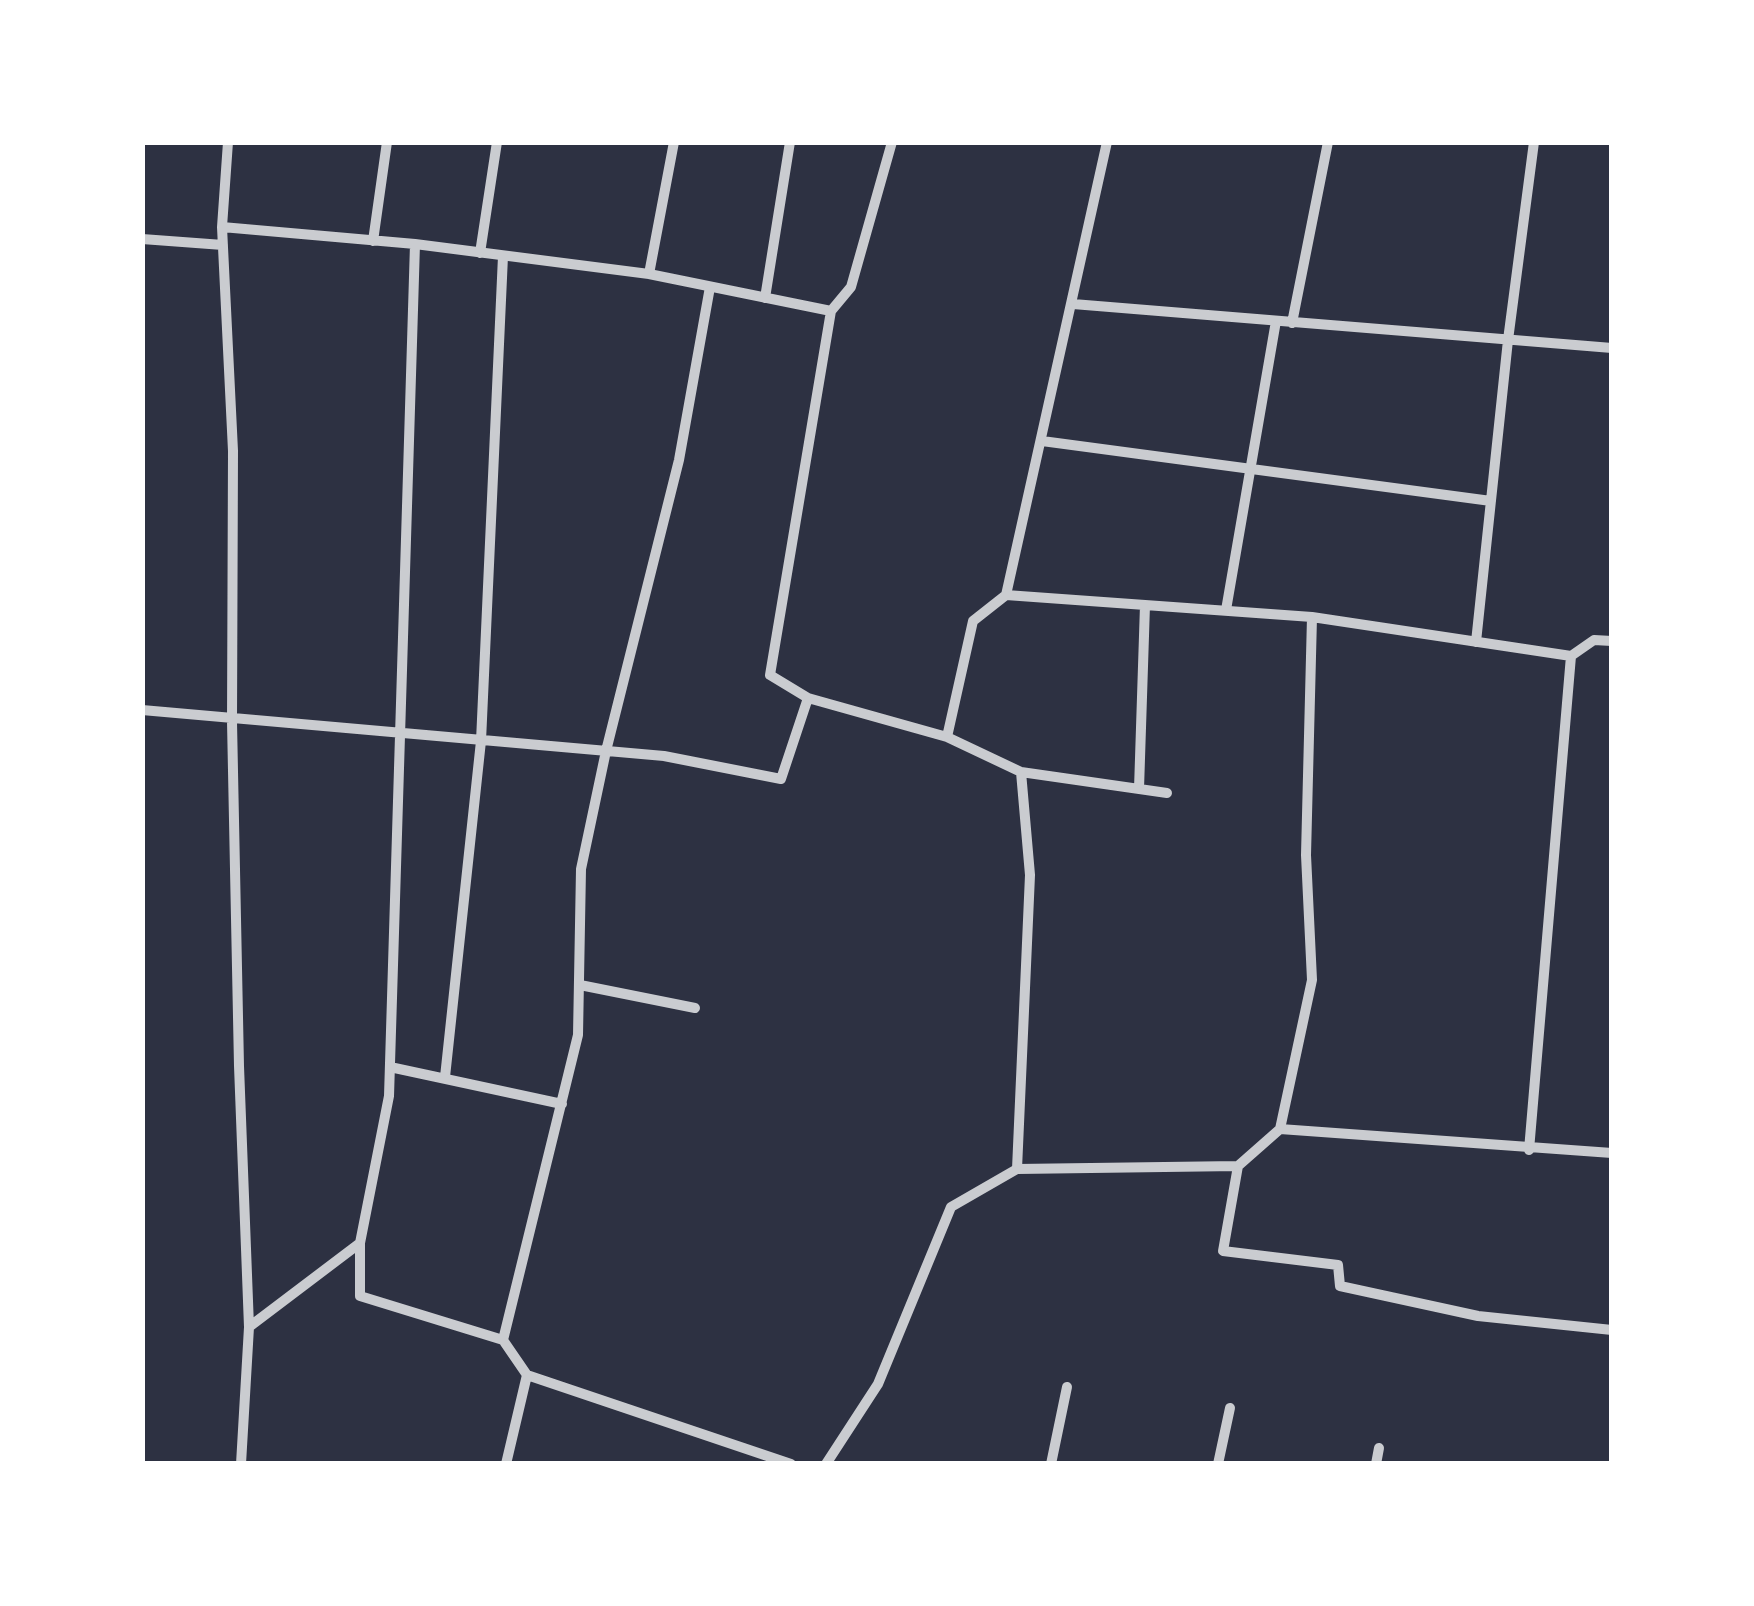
<!DOCTYPE html>
<style>
body{margin:0}
#map{position:relative;width:1754px;height:1606px;overflow:hidden;background:#2d3142;font-family:Ubuntu,sans-serif}
canvas{display:block}
.frame{position:absolute;inset:0;border:145px solid #fff;pointer-events:none}
</style>
<div id="map">
<canvas width="1754" height="1606"></canvas>
<div class="frame"></div>
</div>
<script>
const ctx = document.querySelector('canvas').getContext('2d');
ctx.lineJoin = 'round';
const toPath = rows => new Path2D(rows.map(r => 'M' + r).join(''));
function stroke(path, color, width, dash) { ctx.strokeStyle = color; ctx.lineWidth = width; ctx.lineCap = dash ? 'butt' : 'round'; ctx.setLineDash(dash || []); ctx.stroke(path); }
const minor = toPath([
 [228,142,222,227,233,451,232,722,239,1066,249,1327,241,1464],
 [222,227,415,244,389,1096,360,1243,249,1327],
 [142,239,223,245],
 [373,241,387,142],
 [415,244,649,274,674,142],
 [480,253,497,142],
 [649,274,831,311,770,675,808,698],
 [765,298,790,142],
 [1073,304,1612,348],
 [831,311,851,287,892,142],
 [1292,323,1328,142],
 [1042,441,1491,501],
 [1006,595,1312,617,1571,656,1594,640,1612,641],
 [1226,610,1276,321],
 [1476,642,1508,340,1534,142],
 [142,710,664,756,781,779,808,698,947,737,973,621,1006,595,1107,142],
 [947,737,1021,772,1030,875,1017,1169,1238,1166,1280,1129,1612,1153],
 [1021,772,1167,793],
 [1139,789,1145,605],
 [580,985,695,1008],
 [390,1067,562,1104],
 [445,1077,481,741,503,256],
 [1280,1129,1312,980,1306,855,1312,617],
 [1529,1150,1571,656],
 [1238,1166,1223,1251,1338,1265,1340,1286,1478,1316,1612,1330],
 [360,1243,360,1296,503,1340,578,1035,581,869,606,751,679,460,710,287],
 [503,1340,527,1375,791,1464],
 [506,1464,527,1375],
 [826,1464,878,1384,951,1207,1017,1169],
 [1051,1464,1067,1387],
 [1218,1464,1230,1408],
 [1376,1464,1379,1448]
]);
stroke(minor, '#caccd0', 10);
</script>
